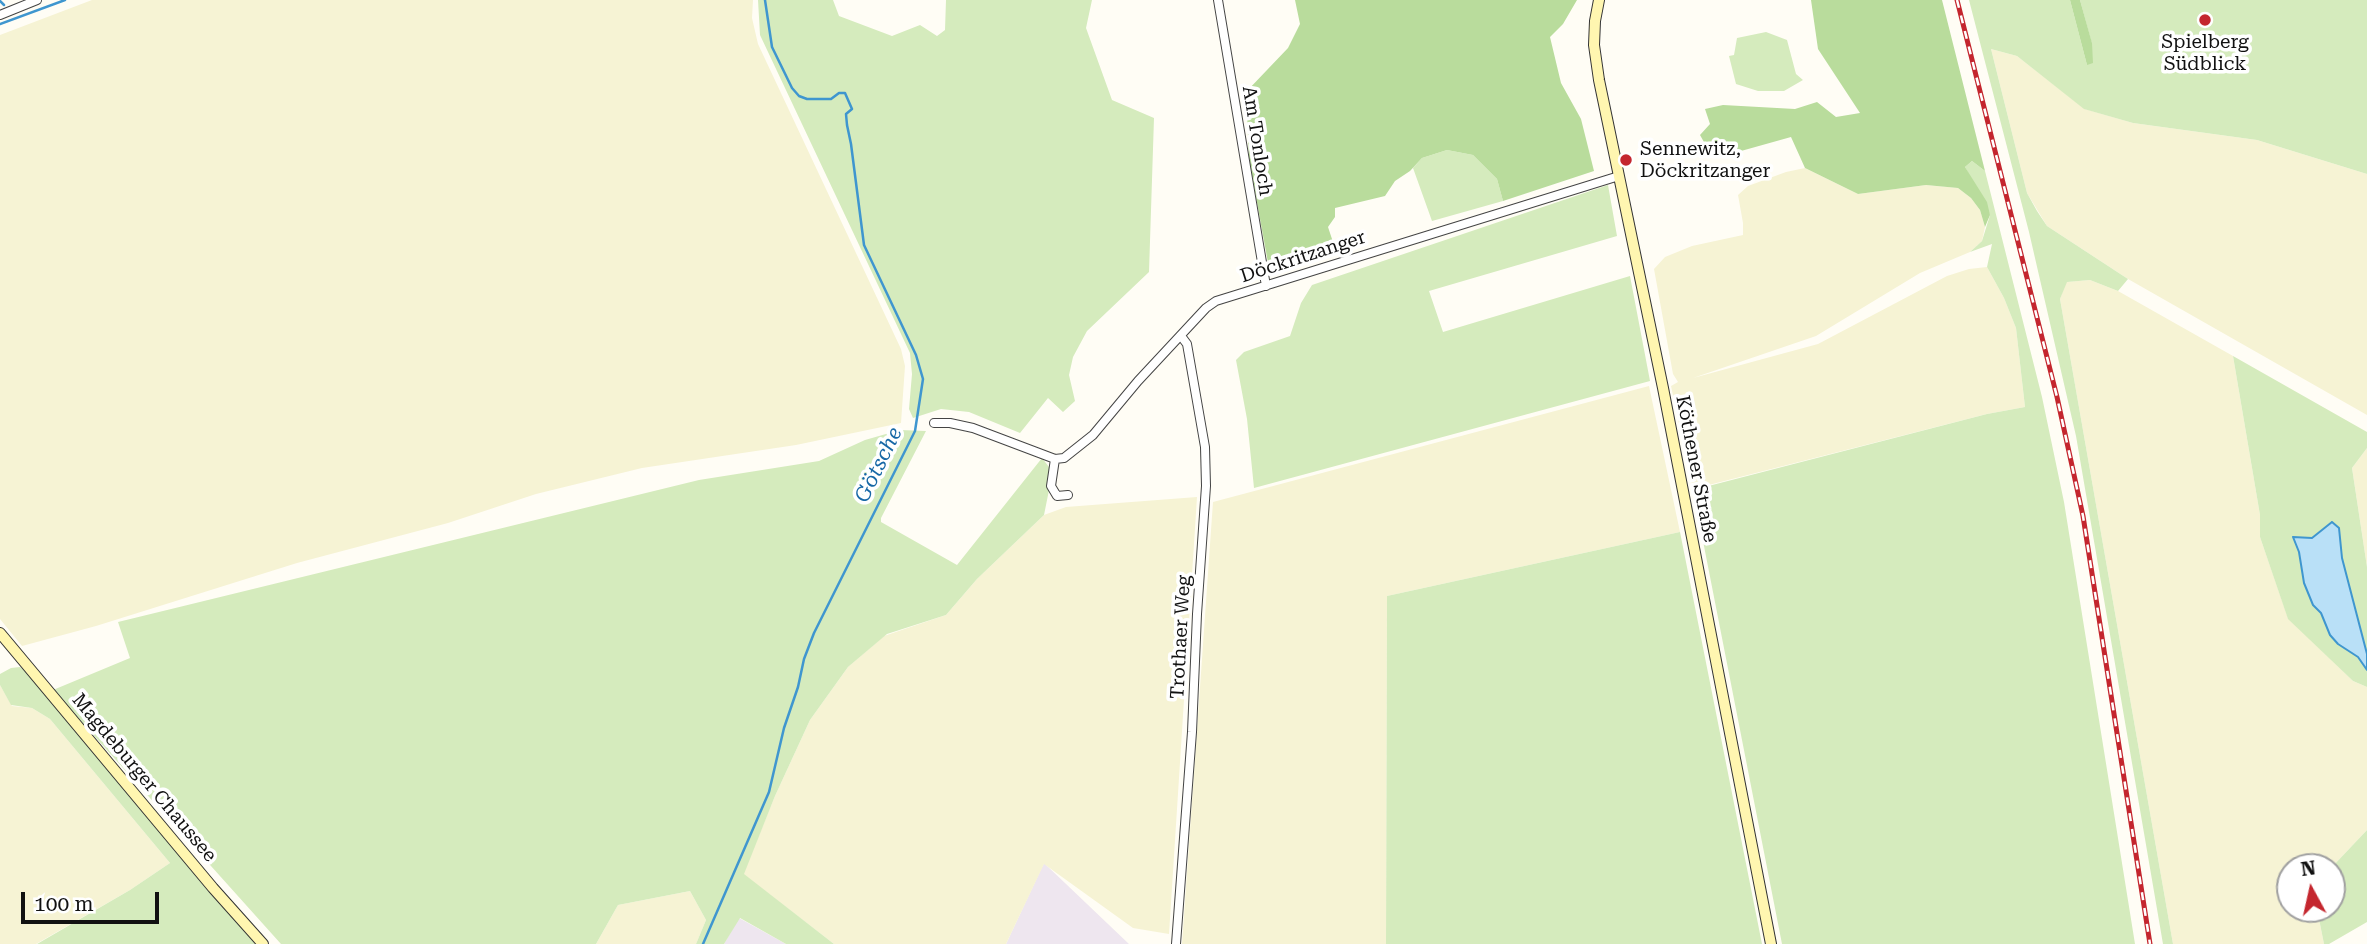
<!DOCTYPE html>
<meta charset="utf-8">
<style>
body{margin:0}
#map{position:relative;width:2367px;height:944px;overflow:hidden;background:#fffdf5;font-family:"Roboto Serif",serif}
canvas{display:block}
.north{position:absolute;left:2276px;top:853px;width:70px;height:70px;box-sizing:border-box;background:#fff;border:2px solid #a0a0a0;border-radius:50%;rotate:352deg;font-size:19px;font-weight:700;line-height:28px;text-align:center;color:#111}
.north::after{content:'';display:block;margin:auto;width:24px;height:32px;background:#c4262e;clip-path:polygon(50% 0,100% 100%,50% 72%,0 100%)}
.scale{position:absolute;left:21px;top:892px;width:138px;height:32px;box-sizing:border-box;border:4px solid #111;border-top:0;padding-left:9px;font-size:21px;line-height:24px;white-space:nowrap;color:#111;-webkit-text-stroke:5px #fff;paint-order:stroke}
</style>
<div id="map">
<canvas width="2367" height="944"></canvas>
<div class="north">N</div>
<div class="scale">100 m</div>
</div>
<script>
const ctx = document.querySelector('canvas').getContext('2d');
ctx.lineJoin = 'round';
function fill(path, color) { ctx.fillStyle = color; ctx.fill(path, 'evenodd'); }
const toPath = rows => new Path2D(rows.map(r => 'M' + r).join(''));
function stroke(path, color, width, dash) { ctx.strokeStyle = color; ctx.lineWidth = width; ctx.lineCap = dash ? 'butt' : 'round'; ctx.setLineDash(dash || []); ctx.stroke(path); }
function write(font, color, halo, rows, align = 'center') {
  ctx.font = font + ' "Roboto Serif",serif'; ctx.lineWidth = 7; ctx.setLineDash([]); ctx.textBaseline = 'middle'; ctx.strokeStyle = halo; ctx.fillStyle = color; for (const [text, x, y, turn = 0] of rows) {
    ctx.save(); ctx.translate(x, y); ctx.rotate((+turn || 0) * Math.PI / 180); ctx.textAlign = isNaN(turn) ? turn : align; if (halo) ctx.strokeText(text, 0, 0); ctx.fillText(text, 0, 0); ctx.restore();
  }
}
const industrial = toPath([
 [1044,863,1129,944,1006,944],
 [739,918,786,944,724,944]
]);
const farmland = toPath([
 [92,0,753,0,752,18,758,44,901,349,905,366,901,423,796,445,642,468,536,494,448,523,297,563,96,626,22,646,0,619,0,35],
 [1991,49,2017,56,2085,109,2133,123,2257,140,2367,174,2367,415,2128,279,2047,226,2027,193],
 [1805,168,1858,194,1926,185,1958,188,1971,198,1980,210,1985,227,1982,241,1970,252,1920,273,1816,336,1693,378,1818,344,1947,276,1969,269,1987,267,2004,298,2016,328,2025,407,1987,414,1693,489,1671,386,1678,382,1673,374,1654,269,1665,257,1692,246,1743,235,1743,223,1738,195,1748,186,1786,172],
 [2090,280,2118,291,2233,356,2260,515,2260,537,2288,618,2353,681,2367,687,2367,830,2332,867,2290,867,2290,909,2317,909,2324,944,2173,944,2060,299,2066,282],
 [1649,386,1680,532,1387,596,1386,944,1182,944,1213,502],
 [2367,448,2367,567,2352,468],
 [1197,497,1169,934,1133,928,1044,864,1006,944,834,944,743,874,775,796,810,720,848,667,884,636,946,615,977,579,1044,515,1066,507],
 [0,685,12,706,32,708,50,719,170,863,130,890,36,944,0,944],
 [690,891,706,920,696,944,596,944,618,905]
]);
const green = toPath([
 [758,0,833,0,839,16,892,36,920,25,937,36,945,30,946,0,1092,0,1086,28,1112,100,1154,118,1149,272,1087,331,1073,357,1069,375,1075,401,1063,412,1048,398,1020,433,969,412,941,409,913,418,909,409,912,374,910,353,760,35],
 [1969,0,2070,0,2087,65,2092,44,2080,0,2367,0,2367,174,2257,140,2133,123,2084,109,2017,56,1991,49,2027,193,2037,211,2047,226,2128,279,2118,291,2090,280,2067,282,2060,299,2173,944,2163,944,2076,436,2029,232],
 [1766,32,1787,40,1796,74,1803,80,1784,91,1758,91,1736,84,1729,56,1734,55,1737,38],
 [1447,150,1473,155,1497,179,1503,201,1432,221,1413,168,1422,158],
 [1972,161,1985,171,2042,397,2064,502,2135,944,1782,944,1693,490,1987,414,2025,407,2016,328,2004,298,1987,267,1992,244,1970,252,1982,241,1990,215,1965,167],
 [1608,185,1617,236,1429,291,1443,332,1630,276,1650,381,1254,488,1247,419,1236,360,1244,352,1290,336,1301,303,1312,285],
 [2233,356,2367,432,2367,448,2352,468,2367,567,2367,687,2353,681,2288,619,2260,537,2260,515],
 [900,430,926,431,881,518,881,522,957,565,1042,458,1049,467,1049,490,1044,515,977,579,946,615,887,634,848,667,810,720,775,796,744,874,834,944,786,944,740,918,724,944,696,944,706,920,690,891,618,905,596,944,281,944,53,690,130,658,118,622,699,480,819,461,865,440],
 [1680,532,1762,944,1386,944,1387,596],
 [20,667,24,670,257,944,37,944,130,890,170,863,50,719,32,708,11,705,0,685,0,674,11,668],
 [2367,830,2367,922,2329,944,2324,944,2317,909,2332,909,2332,867]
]);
const forest = toPath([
 [1295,0,1577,0,1563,24,1550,37,1561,83,1581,119,1594,171,1503,201,1497,179,1473,155,1447,150,1422,158,1410,171,1395,181,1385,196,1335,208,1335,217,1328,227,1336,251,1269,268,1249,159,1246,92,1288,48,1300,24],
 [1811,0,1942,0,1985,171,1972,161,1965,167,1987,202,1990,215,1985,227,1980,210,1971,198,1958,188,1926,185,1858,194,1805,168,1791,137,1741,151,1709,151,1700,135,1710,124,1705,109,1723,105,1795,109,1817,102,1836,117,1860,113,1818,49],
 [2070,0,2080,0,2092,43,2093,63,2087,65]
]);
const water = toPath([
 [2332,522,2339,528,2342,558,2367,654,2367,670,2358,657,2338,644,2330,635,2321,613,2313,605,2304,583,2299,552,2293,537,2312,538,2332,522]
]);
const stream = toPath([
 [0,1,4,5],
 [0,24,65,0],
 [703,944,769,792,784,728,798,687,804,659,814,633,915,431,923,379,916,355,864,245,851,144,847,125,846,114,852,109,845,93,839,93,831,99,807,99,799,96,792,88,772,47,765,0]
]);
const street = toPath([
 [1218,0,1266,286],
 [0,15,37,0],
 [934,423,950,423,973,428,1055,459],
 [1068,495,1057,496,1051,486,1055,459,1064,458,1093,435,1138,381,1206,308,1216,301,1619,176],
 [1176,944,1192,732,1197,614,1206,486,1205,447,1187,344,1181,336]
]);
const secondary = toPath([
 [1599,0,1595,21,1594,45,1599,80,1663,388,1771,944],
 [0,633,213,888,263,944]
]);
const rail = toPath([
 [1957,0,2057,397,2083,516,2150,944]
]);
const markers = [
 [2205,20,7,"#c4262e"],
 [1626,160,7,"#c4262e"]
];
const poiNames = [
 ["Spielberg",2205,42],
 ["Südblick",2205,64],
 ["Sennewitz,",1640,149,"left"],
 ["Döckritzanger",1640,171,"left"]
];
const streetNames = [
 ["Am Tonloch",1257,141,81],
 ["Döckritzanger",1303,257,-18],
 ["Köthener Straße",1696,469,79],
 ["Trothaer Weg",1181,637,-87],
 ["Magdeburger Chaussee",144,778,50]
];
const waterNames = [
 ["Götsche",879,465,-64]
];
fill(industrial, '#eee6ef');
fill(farmland, '#f6f3d4');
fill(green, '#d5ebbd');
fill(forest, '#b9dc9c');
fill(water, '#b9e0f7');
stroke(water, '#3f96cf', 2);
stroke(stream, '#3f96cf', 2.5);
stroke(street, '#444', 10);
stroke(secondary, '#333', 12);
stroke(street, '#fff', 8);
stroke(secondary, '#fff6b0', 10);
stroke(rail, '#c4262e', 5);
stroke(rail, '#fff', 2.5, [8]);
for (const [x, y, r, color] of markers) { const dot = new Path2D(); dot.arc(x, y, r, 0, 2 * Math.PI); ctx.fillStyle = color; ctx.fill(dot); stroke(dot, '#fff', 2.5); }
write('19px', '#111', '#fff', poiNames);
write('19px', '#111', '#fff', streetNames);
write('italic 21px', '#1768a6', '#fff', waterNames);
</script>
